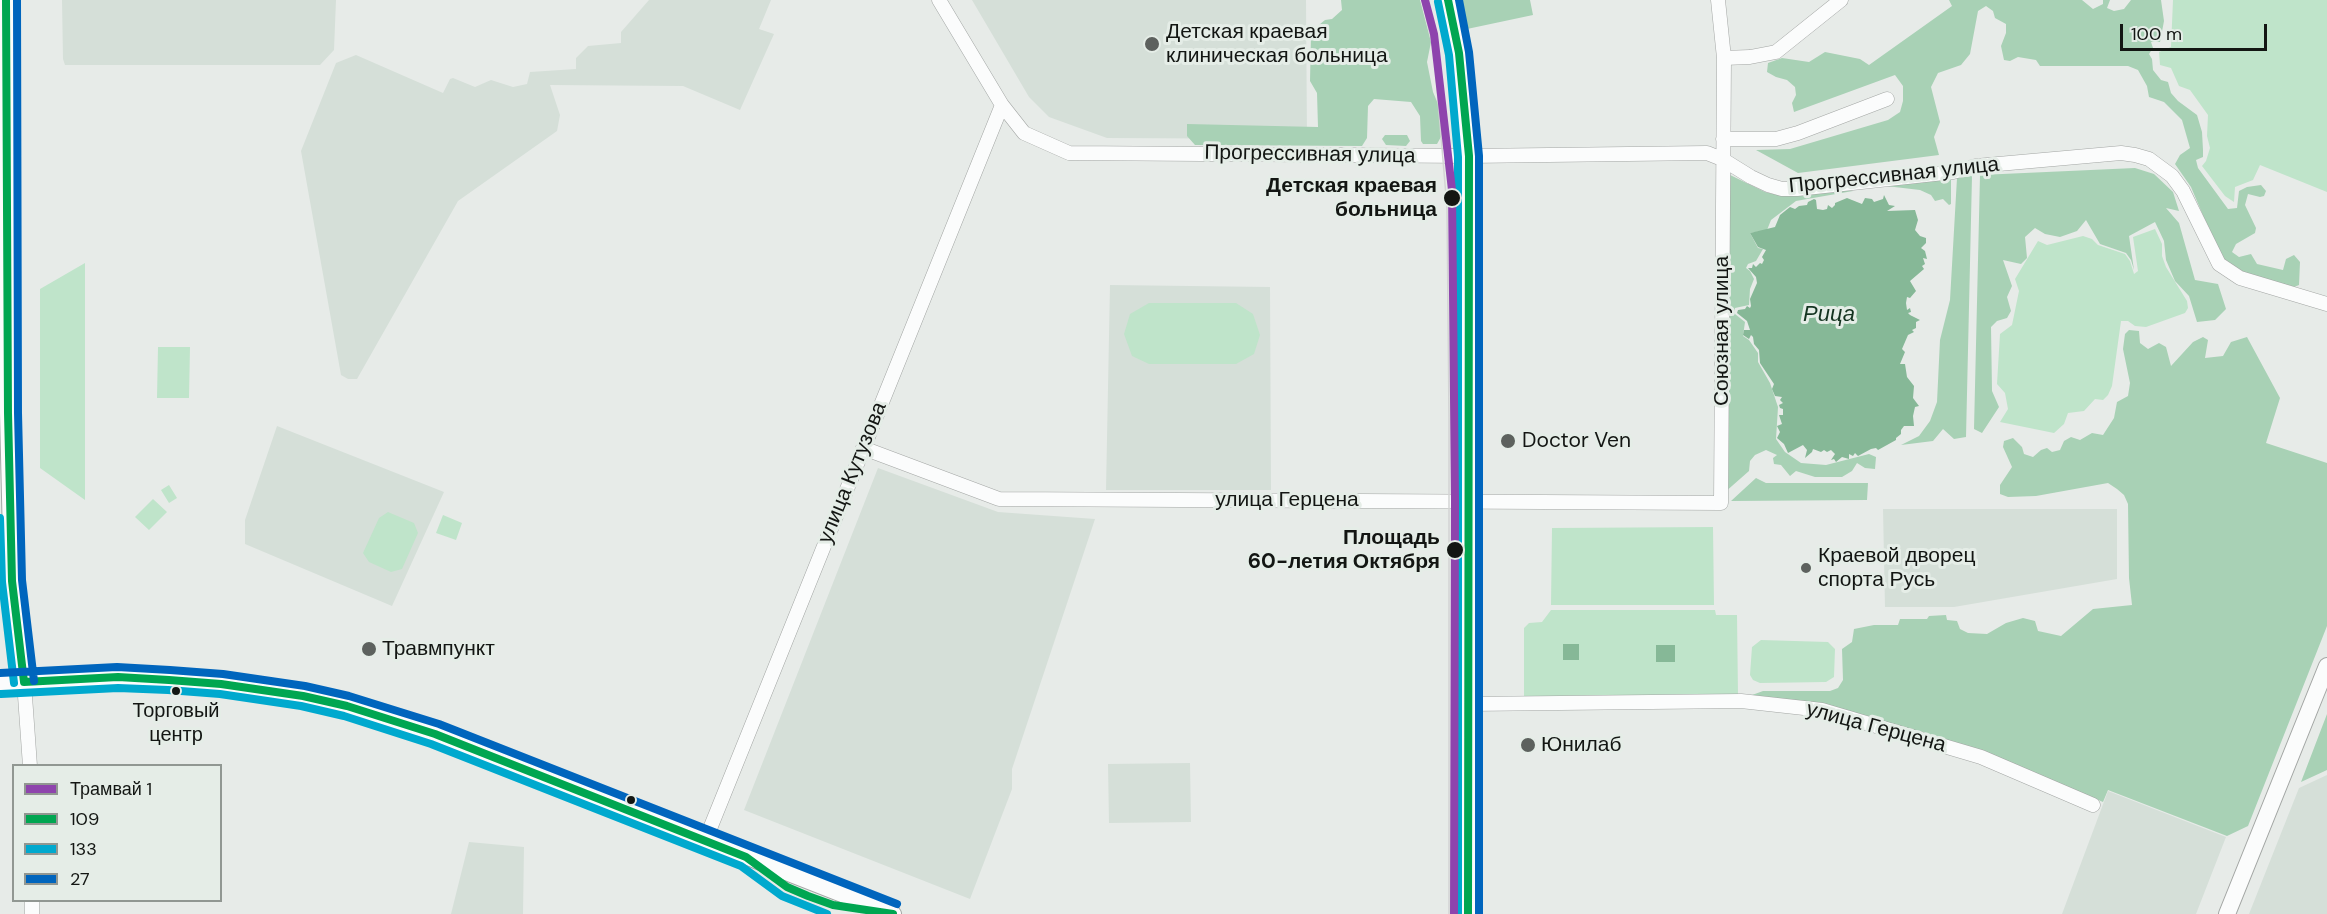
<!DOCTYPE html>
<meta charset="utf-8">
<style>
body{margin:0}
#map{position:relative;width:2327px;height:914px;overflow:hidden;background:#e7ebe8;font-family:"DM Sans",sans-serif}
canvas{display:block}
.legend{position:absolute;left:12px;top:764px;width:210px;height:138px;box-sizing:border-box;background:#e5ede7;border:2px solid #919792;margin:0;padding:8px 10px;list-style:none;font-size:18px;color:#131613}
.legend li{display:flex;align-items:center;gap:12px;height:30px}
.legend b{width:30px;border:2px solid #919792}
.scale{position:absolute;left:2120px;top:24px;width:147px;height:27px;box-sizing:border-box;border:3px solid #131613;border-top:0;padding-left:8px;font-size:18px;line-height:21px;white-space:nowrap;color:#131613;-webkit-text-stroke:4px #e5ede7;paint-order:stroke}
</style>
<div id="map">
<canvas width="2327" height="914"></canvas>
<ul class="legend">
<li><b style="height:8px;background:#8e44ad"></b>Трамвай 1</li>
<li><b style="height:8px;background:#00a651"></b>109</li>
<li><b style="height:8px;background:#00a9ce"></b>133</li>
<li><b style="height:8px;background:#0065bd"></b>27</li>
</ul>
<div class="scale">100 m</div>
</div>
<script>
const ctx = document.querySelector('canvas').getContext('2d');
ctx.lineJoin = 'round';
function fill(path, color) { ctx.fillStyle = color; ctx.fill(path, 'evenodd'); }
const toPath = rows => new Path2D(rows.map(r => 'M' + r).join(''));
function stroke(path, color, width, dash) { ctx.strokeStyle = color; ctx.lineWidth = width; ctx.lineCap = dash ? 'butt' : 'round'; ctx.setLineDash(dash || []); ctx.stroke(path); }
function write(font, color, halo, rows, align = 'center') {
  ctx.font = font + ' "DM Sans",sans-serif'; ctx.lineWidth = 6; ctx.setLineDash([]); ctx.textBaseline = 'middle'; ctx.strokeStyle = halo; ctx.fillStyle = color; for (const [text, x, y, turn = 0] of rows) {
    ctx.save(); ctx.translate(x, y); ctx.rotate((+turn || 0) * Math.PI / 180); ctx.textAlign = isNaN(turn) ? turn : align; if (halo) ctx.strokeText(text, 0, 0); ctx.fillText(text, 0, 0); ctx.restore();
  }
}
const built = toPath([
 [62,0,336,0,334,50,320,65,65,65,63,59],
 [649,0,771,0,759,29,774,34,740,110,683,86,550,85,560,115,557,131,458,201,357,379,348,379,341,375,301,151,336,63,356,55,443,93,450,79,453,78,475,87,491,80,513,87,527,84,530,72,576,69,576,58,588,46,621,43,621,32],
 [972,0,1306,0,1307,139,1107,138,1049,117,1029,97],
 [1110,285,1270,287,1271,490,1106,490],
 [277,426,444,492,392,606,245,544,245,520],
 [878,468,998,512,1095,519,1012,769,1012,789,970,899,744,810],
 [1883,509,2117,509,2117,579,1954,607,1885,607],
 [1190,763,1191,822,1109,823,1108,764],
 [2327,775,2327,914,2249,914,2299,788],
 [2108,791,2226,837,2196,914,2062,914],
 [469,842,524,847,523,914,451,914]
]);
const green = toPath([
 [2173,0,2327,0,2327,192,2260,165,2253,180,2235,187,2234,202,2225,196,2202,166,2206,161,2210,148,2207,136,2208,115,2190,90,2179,86,2171,68,2160,65,2159,52,2171,47],
 [2155,229,2162,244,2162,256,2166,267,2187,301,2188,308,2185,313,2146,327,2135,326,2128,321,2121,321,2112,386,2108,395,2103,400,2095,399,2084,411,2068,413,2064,424,2054,433,2000,422,2008,409,2005,393,1997,384,2000,334,2012,325,2019,291,2015,279,2038,241,2047,245,2083,236,2092,239,2098,245,2125,254,2130,261,2134,274,2138,271,2133,237],
 [85,263,85,500,40,468,40,289],
 [1149,303,1236,303,1253,314,1260,335,1254,354,1236,364,1149,364,1132,356,1124,334,1130,314],
 [158,347,190,347,189,398,157,398],
 [169,485,177,498,169,503,161,490],
 [153,499,167,512,149,530,135,517],
 [388,512,414,523,418,533,402,569,391,572,369,562,363,553,379,518],
 [443,515,462,523,456,540,436,533],
 [1713,527,1714,605,1551,605,1552,528],
 [1551,610,1715,610,1716,615,1737,615,1738,695,1524,697,1524,628,1529,623,1542,622],
 [1761,640,1828,642,1835,649,1834,677,1826,682,1760,683,1753,680,1750,675,1752,647]
]);
const forest = toPath([
 [1341,0,1420,0,1431,42,1427,62,1433,92,1438,104,1442,135,1437,144,1423,144,1421,141,1420,116,1411,102,1374,99,1368,106,1367,138,1362,146,1195,145,1187,136,1187,124,1318,127,1317,93,1310,81,1311,35,1314,29,1325,20,1332,19,1342,10],
 [1461,0,1530,0,1533,15,1467,29],
 [1949,0,2082,0,2093,9,2103,4,2103,0,2110,0,2107,8,2114,11,2124,9,2131,0,2161,0,2164,21,2160,42,2151,42,2153,48,2149,54,2152,59,2153,70,2161,80,2168,82,2171,93,2178,101,2197,115,2202,132,2203,150,2203,157,2196,160,2198,168,2228,209,2237,208,2239,191,2247,187,2261,185,2266,191,2264,196,2260,197,2248,194,2245,205,2256,228,2255,233,2236,244,2232,252,2239,257,2251,254,2257,264,2283,270,2286,259,2294,255,2300,262,2299,285,2294,287,2239,272,2226,262,2216,246,2191,187,2175,164,2180,155,2190,148,2182,120,2164,102,2149,97,2147,86,2138,70,2128,66,2040,66,2036,60,2018,57,2010,61,2004,60,2001,46,2006,33,2006,24,1995,18,1993,11,1986,6,1978,11,1970,54,1961,65,1938,73,1931,87,1940,122,1934,137,1939,155,1798,173,1756,150,1790,149,1888,120,1900,112,1903,101,1903,86,1895,75,1794,112,1792,103,1796,95,1795,87,1787,80,1776,77,1767,72,1768,63,1782,58,1809,62,1825,52,1860,59,1869,65,1952,6],
 [1385,135,1407,135,1410,141,1406,146,1386,145,1382,139],
 [2135,168,2154,174,2173,192,2179,211,2166,208,2179,223,2195,280,2218,284,2226,309,2215,320,2197,322,2189,296,2175,281,2166,260,2164,241,2155,222,2129,236,2134,270,2131,260,2126,253,2100,244,2086,220,2077,231,2060,237,2045,234,2035,228,2025,237,2027,258,2021,264,2003,260,2012,286,2007,297,2011,311,2007,318,1997,321,1991,327,1992,391,1999,407,1982,433,1974,429,1980,175],
 [1728,174,1765,192,1778,195,1847,189,1853,191,1796,201,1771,220,1767,230,1750,233,1758,248,1763,249,1756,261,1748,264,1746,268,1750,271,1754,279,1750,289,1749,305,1735,308,1735,314,1745,322,1743,336,1749,340,1758,353,1758,362,1770,383,1778,407,1776,439,1785,452,1801,463,1826,465,1869,454,1876,457,1875,469,1865,468,1857,463,1852,471,1842,477,1815,477,1796,471,1790,476,1781,465,1774,464,1773,458,1777,455,1766,450,1755,455,1750,461,1749,471,1724,493],
 [1972,176,1966,437,1954,439,1943,429,1933,441,1901,445,1919,436,1930,421,1937,402,1940,340,1950,300,1957,178],
 [1951,178,1951,204,1949,205,1943,199,1935,201,1931,195,1920,190,1886,186],
 [2129,330,2139,331,2140,343,2148,349,2159,343,2166,347,2171,366,2193,342,2203,337,2208,340,2205,358,2223,356,2231,342,2247,337,2280,398,2266,443,2327,463,2327,626,2248,826,2227,836,2108,790,2103,802,1986,752,1844,710,1744,698,1763,691,1830,691,1838,688,1843,680,1842,649,1852,642,1854,629,1874,625,1898,625,1900,619,1927,619,1929,616,1946,615,1947,620,1957,621,1960,629,1968,633,1987,634,2006,623,2023,618,2035,621,2038,631,2061,636,2093,609,2132,605,2129,578,2128,504,2124,495,2117,489,2108,483,2036,496,2008,497,2000,494,2000,485,2012,467,2003,447,2004,441,2013,438,2022,447,2024,454,2033,457,2041,450,2047,448,2052,452,2060,450,2064,441,2071,437,2080,440,2092,433,2103,435,2114,418,2117,402,2128,396,2130,383,2123,349,2125,334],
 [1756,478,1766,483,1868,483,1867,500,1731,501],
 [2327,714,2327,770,2301,782]
]);
const water = toPath([
 [1884,195,1889,205,1895,206,1887,211,1915,210,1918,220,1915,230,1920,236,1926,238,1926,243,1921,248,1925,251,1927,259,1923,258,1925,264,1922,266,1924,269,1910,281,1916,291,1910,298,1907,297,1906,303,1907,310,1910,308,1911,312,1908,313,1910,315,1920,320,1916,322,1916,328,1912,330,1914,332,1908,335,1902,349,1905,352,1900,364,1905,364,1907,377,1914,386,1913,398,1919,406,1915,407,1913,416,1914,426,1904,426,1901,430,1901,434,1896,438,1896,440,1878,450,1876,448,1871,449,1858,456,1855,453,1853,456,1849,454,1849,459,1842,457,1836,462,1834,459,1831,460,1835,454,1831,450,1827,452,1824,450,1821,452,1813,449,1812,452,1805,458,1807,450,1803,445,1788,453,1784,444,1777,438,1780,432,1777,426,1782,424,1779,415,1783,415,1783,409,1780,408,1779,405,1783,403,1780,400,1782,397,1775,396,1772,389,1774,384,1760,363,1759,350,1754,344,1753,337,1751,335,1749,339,1743,335,1744,330,1750,330,1747,321,1737,313,1738,310,1745,309,1747,306,1750,308,1751,306,1750,299,1757,283,1756,277,1748,268,1752,268,1753,264,1756,267,1760,263,1762,264,1764,260,1762,257,1766,250,1758,247,1750,233,1775,227,1780,215,1790,207,1795,209,1799,206,1807,205,1808,202,1814,199,1816,200,1817,209,1823,210,1827,209,1828,205,1832,208,1835,205,1835,203,1847,198,1862,204,1865,198,1872,199,1874,202,1883,199],
 [1563,644,1579,644,1579,660,1563,660],
 [1656,645,1675,645,1675,662,1656,662]
]);
const minor = toPath([
 [939,0,1002,105,1024,133,1069,153,1469,156,1707,153,1722,159,1751,177,1768,185,1782,189,1797,189,1953,172,1976,166,2121,153,2135,155,2149,159,2172,176,2183,191,2219,264,2240,278,2327,304],
 [1724,58,1750,57,1776,52,1841,0],
 [1723,139,1776,139,1798,133,1887,99],
 [863,448,999,499,1721,503,1724,58,1718,0],
 [24,682,30,766],
 [1469,704,1741,701,1822,710,1981,757,2093,805],
 [705,841,1002,105],
 [32,914,32,900]
]);
const major = toPath([
 [6,0,8,413,12,581,24,682],
 [1448,0,1459,53,1469,156,1468,914],
 [0,684,118,677,169,680,221,684,303,696,347,706,435,734,893,914],
 [2227,914,2327,666]
]);
const tram = toPath([
 [1422,0,1434,52,1447,208,1449,420,1449,914]
]);
const bus1 = toPath([
 [6,0,8,413,12,581,24,682],
 [1448,0,1459,53,1469,156,1468,914],
 [24,682,118,677,169,680,221,684,303,696,347,706,435,734,746,857,787,887,808,896,833,905,893,914]
]);
const bus2 = toPath([
 [1438,2,1449,55,1458,157,1458,914],
 [0,518,2,582,14,683],
 [1,694,118,688,168,690,220,694,301,706,344,716,431,744,741,866,782,896,827,914]
]);
const bus3 = toPath([
 [17,0,18,413,22,580,34,681],
 [1459,0,1469,52,1479,156,1479,914],
 [0,673,117,667,170,670,223,674,305,686,349,696,439,724,897,904]
]);
const tram1 = toPath([
 [1425,0,1434,34,1452,190,1455,501,1454,914]
]);
const markers = [
 [1152,44,8,"#5d615e"],
 [1452,198,9,"#131613"],
 [1508,441,8,"#5d615e"],
 [1455,550,9,"#131613"],
 [1806,568,6,"#5d615e"],
 [369,649,8,"#5d615e"],
 [176,691,5,"#131613"],
 [1528,745,8,"#5d615e"],
 [631,800,5,"#131613"]
];
const busNames = [
 ["Торговый",176,712],
 ["центр",176,736]
];
const poiNames = [
 ["Детская краевая",1166,32],
 ["клиническая больница",1166,56],
 ["Doctor Ven",1522,441],
 ["Краевой дворец",1818,556],
 ["спорта Русь",1818,580],
 ["Травмпункт",382,649],
 ["Юнилаб",1541,745]
];
const streetNames = [
 ["Прогрессивная улица",1310,155,1],
 ["Прогрессивная улица",1894,176,-6],
 ["Союзная улица",1722,331,-90],
 ["улица Кутузова",853,473,-68],
 ["улица Герцена",1287,500],
 ["улица Герцена",1876,728,15]
];
const stopNames = [
 ["Детская краевая",1437,186],
 ["больница",1437,210],
 ["Площадь",1440,538],
 ["60-летия Октября",1440,562]
];
const waterNames = [
 ["Рица",1829,315]
];
fill(built, '#d5dfd8');
fill(green, '#bfe4ca');
fill(forest, '#a8d1b5');
fill(water, '#86b897');
stroke(minor, '#a3a6a4', 15);
stroke(major, '#a3a6a4', 18);
stroke(minor, '#fbfcfc', 14);
stroke(major, '#fbfcfc', 16);
stroke(tram, '#d3d4d4', 1.5);
stroke(bus1, '#00a651', 8);
stroke(bus2, '#00a9ce', 8);
stroke(bus3, '#0065bd', 8);
stroke(tram1, '#8e44ad', 8);
for (const [x, y, r, color] of markers) { const dot = new Path2D(); dot.arc(x, y, r, 0, 2 * Math.PI); ctx.fillStyle = color; ctx.fill(dot); stroke(dot, '#e5ede7', 2); }
write('20px', '#131613', '#e5ede7', busNames);
write('21px', '#131613', '#e5ede7', poiNames, 'left');
write('21px', '#131613', '#e5ede7', streetNames);
write('bold 21px', '#131613', '#e5ede7', stopNames, 'right');
write('italic 22px', '#143420', '#e5ede7', waterNames);
</script>
